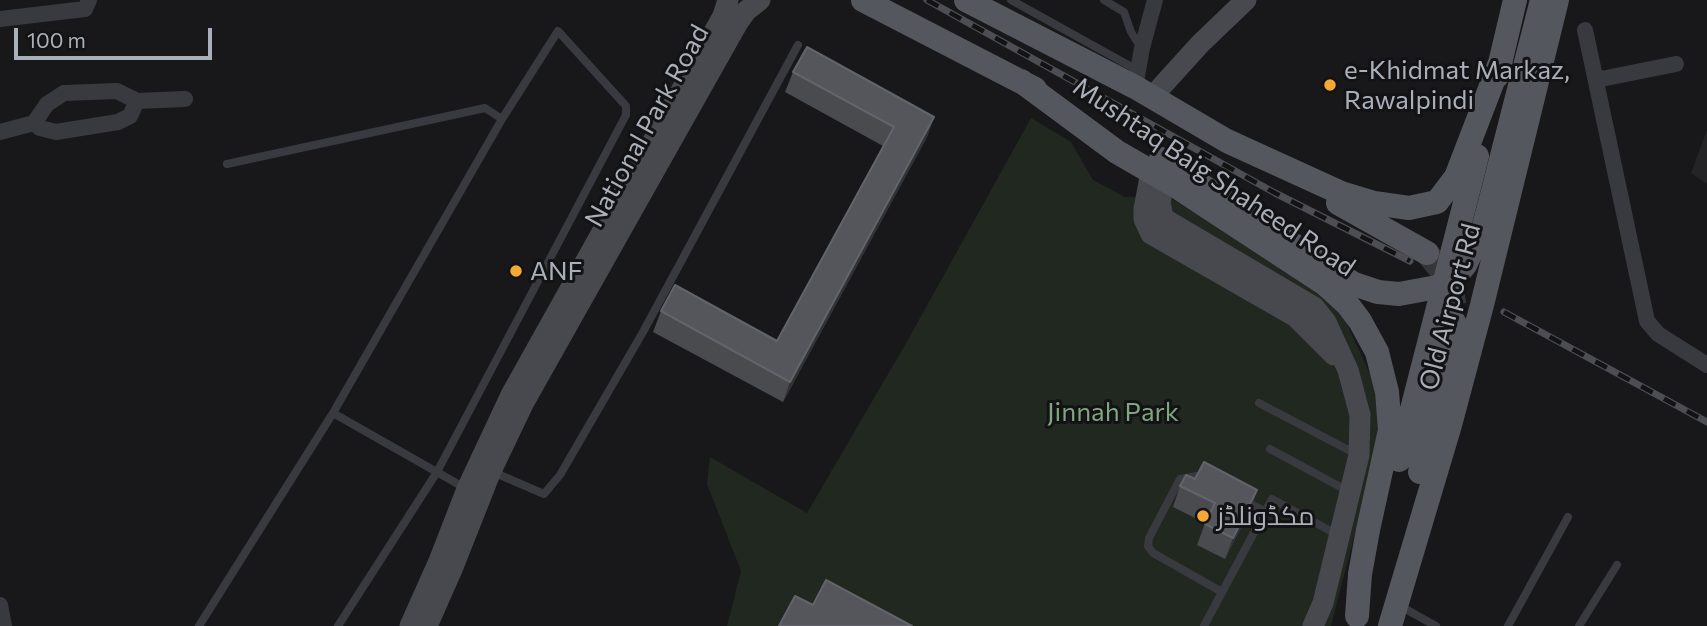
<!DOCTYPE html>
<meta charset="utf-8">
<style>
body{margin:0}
#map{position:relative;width:1707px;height:626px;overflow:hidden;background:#18181a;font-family:Commissioner,sans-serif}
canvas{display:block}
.scale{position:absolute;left:14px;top:28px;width:198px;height:32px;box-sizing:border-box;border:4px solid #aab0ba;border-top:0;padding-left:9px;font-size:21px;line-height:24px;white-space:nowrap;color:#aab0ba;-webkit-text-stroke:5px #131315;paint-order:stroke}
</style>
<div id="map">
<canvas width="1707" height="626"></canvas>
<div class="scale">100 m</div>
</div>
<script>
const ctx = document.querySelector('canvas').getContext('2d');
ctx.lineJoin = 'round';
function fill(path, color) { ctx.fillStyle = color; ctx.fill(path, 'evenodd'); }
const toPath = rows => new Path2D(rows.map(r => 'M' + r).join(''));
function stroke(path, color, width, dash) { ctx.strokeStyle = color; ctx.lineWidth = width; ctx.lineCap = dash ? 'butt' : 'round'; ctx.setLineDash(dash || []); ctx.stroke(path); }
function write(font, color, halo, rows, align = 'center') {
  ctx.font = font + ' Commissioner,Cairo,sans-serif'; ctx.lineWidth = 6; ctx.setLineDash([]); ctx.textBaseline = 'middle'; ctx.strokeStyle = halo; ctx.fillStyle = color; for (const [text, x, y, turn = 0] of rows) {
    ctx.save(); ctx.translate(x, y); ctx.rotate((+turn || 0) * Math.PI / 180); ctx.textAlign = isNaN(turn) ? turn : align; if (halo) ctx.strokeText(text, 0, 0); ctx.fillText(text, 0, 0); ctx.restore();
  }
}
const built = toPath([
 [1707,130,1707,184,1691,173]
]);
const green = toPath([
 [1031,118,1071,142,1093,180,1125,197,1170,198,1311,281,1338,305,1373,380,1380,437,1331,626,727,626,741,571,707,484,710,457,807,513,909,338]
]);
const primaryTunnel = toPath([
 [1427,253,1442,271,1452,291,1455,308,1454,322]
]);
const lane = toPath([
 [1011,0,1139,71],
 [1104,0,1124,12,1131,32,1141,48],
 [227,164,485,108,502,119],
 [1259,403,1356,454],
 [333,413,465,488],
 [1270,449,1348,491],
 [493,472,544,494,560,475,643,332,798,45],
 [1205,480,1197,476,1180,479,1149,538,1148,546,1153,553,1222,592],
 [1244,501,1265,511],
 [1400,606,1436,626],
 [199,626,333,413,502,119,558,31,626,106,626,115,437,472,338,626],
 [1204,626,1272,499,1336,534],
 [1508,626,1568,517],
 [1579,626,1617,565]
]);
const street = toPath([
 [0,19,85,9,89,0],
 [1585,30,1647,321,1658,334,1707,365],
 [1596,80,1676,64],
 [1135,87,1142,48,1155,0],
 [34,123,40,128,56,132,118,122,130,116,137,101],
 [0,132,34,123,47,104,64,93,117,91,137,101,185,99],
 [0,605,4,626]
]);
const secondary = toPath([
 [1152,97,1200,44,1246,0],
 [1151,172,1144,209,1144,219,1151,234,1296,317,1334,355],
 [1174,185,1166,188,1162,193,1160,202,1163,218,1314,307,1326,322,1348,370,1360,415,1359,455,1323,603,1313,626],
 [410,626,439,561,467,489,511,395,723,16,728,0],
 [427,626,453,567,491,471,524,402,737,24,746,11,760,0]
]);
const primary = toPath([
 [863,0,1035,89],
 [966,0,1135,87,1227,141,1341,193,1374,203,1409,208,1437,202,1456,177,1501,60],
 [1497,76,1515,0],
 [1021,81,1117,152,1174,185,1325,284,1348,305,1360,321,1377,352,1387,392,1390,430,1368,530,1360,574,1357,616],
 [1338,203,1427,253],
 [1399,460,1477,156],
 [1420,472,1443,378,1454,322],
 [1390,626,1450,425,1482,305,1557,0]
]);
const rail = toPath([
 [927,0,1275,193,1410,261],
 [1504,312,1707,422]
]);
const primaryBridge = toPath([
 [1161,159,1354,284,1378,292,1399,294,1437,287,1454,278,1465,265,1484,226,1542,0]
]);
const wall = toPath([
 [793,72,934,117,927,137,783,402,653,332,661,311,777,341,883,146,785,92],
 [1195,479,1257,490,1250,510,1225,559,1197,545,1205,523,1173,507,1180,486]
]);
const shadedWall = toPath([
 [934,117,927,137,783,402,790,382],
 [1257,490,1250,510,1225,559,1233,538]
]);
const building = toPath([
 [807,47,934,117,790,382,661,311,675,285,777,341,894,127,793,72,807,47],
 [1204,462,1257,490,1233,538,1205,524,1215,503,1180,486,1186,475,1195,479,1204,462],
 [826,580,912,626,779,626,795,596,813,605,826,580]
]);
const markers = [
 [1330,85,7,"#f4a936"],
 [516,271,7,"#f4a936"],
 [1203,516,7,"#f4a936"]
];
const poiNames = [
 ["e-Khidmat Markaz,",1344,70],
 ["Rawalpindi",1344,100],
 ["ANF",530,271],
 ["مکڈونلڈز",1217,516]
];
const streetNames = [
 ["National Park Road",647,126,-61],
 ["Mushtaq Baig Shaheed Road",1214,177,34],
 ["Old Airport Rd",1450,307,-75]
];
const parkNames = [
 ["Jinnah Park",1113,412]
];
fill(built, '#242427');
fill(green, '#202820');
stroke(primaryTunnel, '#35363a', 24, [24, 12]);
stroke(lane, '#393a3f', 8);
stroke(street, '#393a3f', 16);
stroke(secondary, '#47494f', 21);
stroke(primary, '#55575e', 24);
stroke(rail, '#4c4e54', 7);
stroke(rail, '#131315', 4.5, [13]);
stroke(primaryBridge, '#55575e', 24);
fill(wall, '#494b4f');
fill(shadedWall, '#313235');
fill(building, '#54565b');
stroke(building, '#61646a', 2);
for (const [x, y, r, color] of markers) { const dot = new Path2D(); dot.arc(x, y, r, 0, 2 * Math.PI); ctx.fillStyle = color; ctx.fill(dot); stroke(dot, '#131315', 2.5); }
write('26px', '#aab0ba', '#131315', poiNames, 'left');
write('26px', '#aab0ba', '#131315', streetNames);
write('26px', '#81a581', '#131315', parkNames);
</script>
